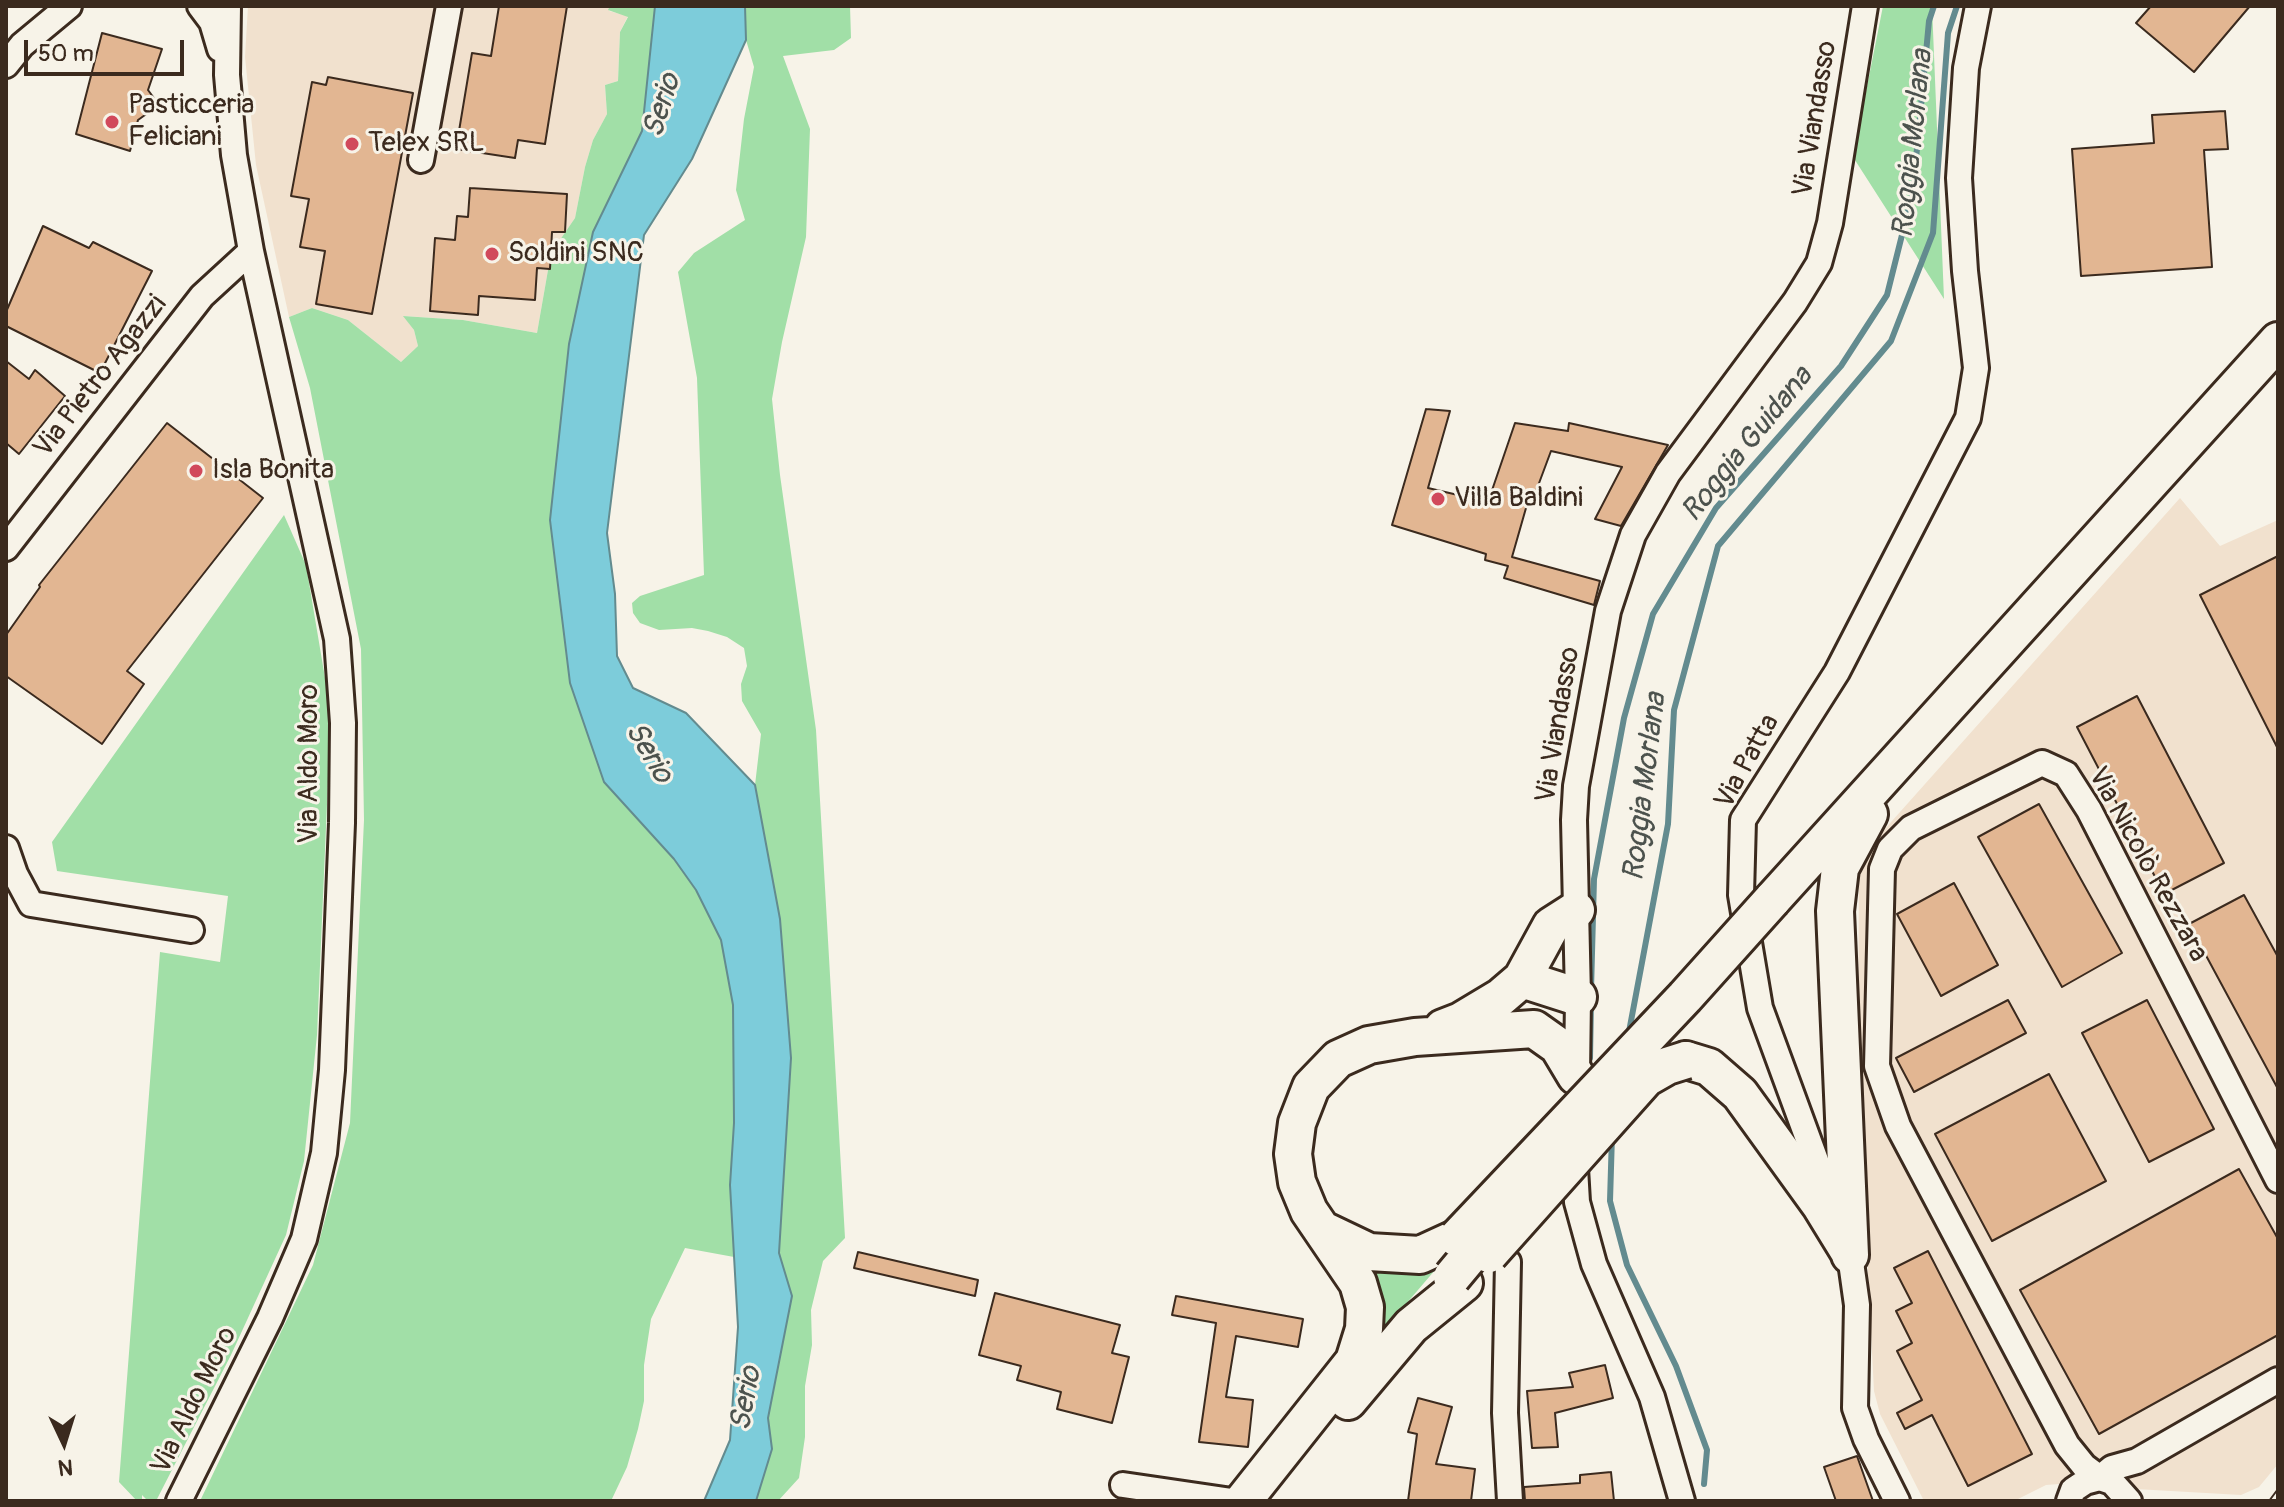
<!DOCTYPE html>
<meta charset="utf-8">
<style>
body{margin:0}
#map{position:relative;width:2284px;height:1507px;overflow:hidden;background:#f7f3e8;font-family:Pangolin,sans-serif}
canvas{display:block}
.frame{position:absolute;inset:0;border:8px solid #3b2a1e;pointer-events:none}
.north{position:absolute;left:24px;top:1403px;width:80px;height:80px;-webkit-text-stroke:6px #f7f3e8;paint-order:stroke;rotate:176deg;font-size:22px;font-weight:700;line-height:32px;text-align:center;color:#3b2a1e}
.north::after{content:'';display:block;margin:auto;width:28px;height:36px;background:#3b2a1e;clip-path:polygon(50% 0,100% 100%,50% 72%,0 100%)}
.scale{position:absolute;left:24px;top:40px;width:160px;height:36px;box-sizing:border-box;border:4px solid #3b2a1e;border-top:0;padding-left:10px;font-size:24px;line-height:28px;white-space:nowrap;color:#3b2a1e;-webkit-text-stroke:6px #f7f3e8;paint-order:stroke}
</style>
<div id="map">
<canvas width="2284" height="1507"></canvas>
<div class="frame"></div>
<div class="north">N</div>
<div class="scale">50 m</div>
</div>
<script>
const ctx = document.querySelector('canvas').getContext('2d');
ctx.lineJoin = 'round';
function fill(path, color) { ctx.fillStyle = color; ctx.fill(path, 'evenodd'); }
const toPath = rows => new Path2D(rows.map(r => 'M' + r).join(''));
function stroke(path, color, width, dash) { ctx.strokeStyle = color; ctx.lineWidth = width; ctx.lineCap = dash ? 'butt' : 'round'; ctx.setLineDash(dash || []); ctx.stroke(path); }
function write(font, color, halo, rows, align = 'center') {
  ctx.font = font + ' Pangolin,sans-serif'; ctx.lineWidth = 6; ctx.setLineDash([]); ctx.textBaseline = 'middle'; ctx.strokeStyle = halo; ctx.fillStyle = color; for (const [text, x, y, turn = 0] of rows) {
    ctx.save(); ctx.translate(x, y); ctx.rotate((+turn || 0) * Math.PI / 180); ctx.textAlign = isNaN(turn) ? turn : align; if (halo) ctx.strokeText(text, 0, 0); ctx.fillText(text, 0, 0); ctx.restore();
  }
}
const built = toPath([
 [248,6,609,6,609,11,628,16,620,32,618,81,605,85,607,114,593,140,585,167,575,218,551,253,537,333,463,320,404,316,414,330,418,346,401,362,348,320,312,308,289,317,256,165,245,57],
 [2180,498,2220,546,2278,520,2278,1464,2259,1487,2241,1495,2118,1488,2085,1482,2046,1485,2014,1501,1924,1501,1880,1414,1874,1391,1858,1076,1859,858]
]);
const green = toPath([
 [610,6,655,6,642,131,593,232,569,344,550,520,604,782,674,859,696,890,721,939,733,1005,734,1123,730,1185,734,1257,685,1248,651,1319,644,1365,644,1401,638,1429,627,1467,611,1501,200,1501,313,1265,350,1123,364,820,361,649,310,388,289,317,312,308,348,320,401,362,418,346,414,330,403,316,463,320,537,333,551,253,575,218,585,167,593,140,607,114,605,85,618,81,620,32,628,17,608,10],
 [745,6,850,6,851,38,834,50,783,56,810,129,806,237,782,342,772,399,780,475,816,730,845,1238,823,1261,811,1310,812,1345,805,1386,805,1437,799,1478,778,1501,756,1501,772,1449,768,1418,792,1296,779,1253,791,1058,780,919,755,785,761,734,742,701,741,684,747,666,744,648,727,637,708,631,692,628,659,630,640,623,633,613,632,603,640,596,704,575,697,378,678,272,694,253,745,220,736,190,744,119,754,67,746,40],
 [1883,6,1932,6,1944,299,1853,157],
 [284,515,306,565,325,678,343,723,328,781,317,1035,304,1161,286,1235,231,1355,156,1501,148,1501,142,1495,142,1501,137,1501,119,1482,160,952,220,962,228,896,57,871,52,842],
 [1454,1248,1369,1347,1360,1257]
]);
const water = toPath([
 [655,6,745,6,746,40,692,159,644,235,607,533,615,594,617,656,633,688,686,713,755,785,780,919,791,1058,779,1253,792,1296,768,1418,772,1449,756,1501,704,1501,730,1440,738,1327,730,1185,734,1123,733,1005,721,940,696,890,674,859,604,782,570,683,550,520,569,344,593,232,642,131,655,6]
]);
const stream = toPath([
 [1591,990,1594,879,1624,718,1653,614,1716,508,1841,366,1887,295,1913,191,1929,21,1934,6],
 [1628,1037,1668,824,1674,710,1718,546,1891,341,1933,233,1948,33,1957,6],
 [1590,1058,1591,1001],
 [1612,1135,1610,1201,1627,1265,1676,1366,1707,1450,1704,1484]
]);
const building = toPath([
 [499,6,567,6,545,144,518,140,515,158,456,149,472,53,491,56,499,6],
 [2151,6,2250,6,2194,72,2136,23,2151,6],
 [102,33,162,49,148,90,159,105,138,120,130,151,76,134,102,33],
 [328,77,413,93,372,314,316,304,325,251,300,247,309,199,291,196,312,82,326,85,328,77],
 [2225,111,2228,149,2204,150,2212,267,2081,276,2072,149,2154,143,2152,115,2225,111],
 [470,188,567,194,565,232,552,232,550,269,537,268,535,300,479,296,478,315,430,311,435,238,455,240,457,216,468,217,470,188],
 [43,226,89,248,93,242,152,271,100,373,6,326,6,312,43,226],
 [6,361,29,379,35,370,65,396,19,454,6,443,6,361],
 [1426,409,1450,411,1428,488,1488,502,1515,423,1568,431,1569,423,1668,445,1621,526,1595,519,1622,467,1551,451,1532,502,1528,501,1512,557,1600,581,1594,605,1504,578,1508,566,1485,560,1486,554,1392,525,1426,409],
 [167,423,263,498,127,671,144,684,102,744,6,676,6,635,40,587,39,585,167,423],
 [2278,556,2278,749,2200,595,2278,556],
 [2137,696,2224,863,2164,894,2077,727,2137,696],
 [2039,804,2122,953,2062,987,1978,837,2039,804],
 [1954,883,1998,965,1941,996,1897,914,1954,883],
 [2244,895,2278,957,2278,1089,2189,924,2244,895],
 [2008,1000,2026,1033,1914,1092,1896,1058,2008,1000],
 [2147,1000,2214,1129,2149,1162,2082,1033,2147,1000],
 [2049,1074,2106,1181,1992,1241,1935,1134,2049,1074],
 [2239,1169,2278,1239,2278,1335,2099,1434,2020,1290,2239,1169],
 [1928,1251,2032,1454,1968,1486,1932,1415,1905,1429,1897,1413,1922,1400,1897,1351,1912,1343,1896,1311,1912,1303,1894,1268,1928,1251],
 [858,1252,978,1280,975,1296,854,1268,858,1252],
 [995,1293,1120,1325,1112,1353,1129,1357,1112,1423,1057,1409,1061,1392,1017,1380,1021,1366,979,1355,995,1293],
 [1176,1296,1303,1319,1298,1347,1236,1336,1226,1397,1253,1400,1248,1447,1199,1442,1216,1323,1172,1315,1176,1296],
 [1605,1365,1613,1398,1555,1413,1558,1447,1532,1448,1527,1391,1573,1387,1569,1373,1605,1365],
 [1418,1398,1452,1407,1436,1464,1475,1469,1471,1501,1408,1501,1417,1434,1408,1432,1418,1398],
 [1857,1456,1873,1501,1836,1501,1824,1467,1857,1456],
 [1611,1472,1614,1501,1525,1501,1524,1487,1580,1483,1580,1475,1611,1472]
]);
const minor = toPath([
 [200,6,212,22,220,49],
 [6,65,22,45,69,6],
 [421,160,449,6],
 [6,548,202,296,251,251],
 [6,848,15,874,31,904,191,930],
 [1577,1074,1578,997,1574,820,1576,786,1608,611,1633,535,1668,473,1795,302,1819,263,1830,223,1865,6],
 [1574,1151,1577,1202,1594,1264,1652,1397,1682,1501],
 [2278,1180,2089,810,2066,774,2042,763,1911,828,1890,849,1882,869,1877,1066,1898,1126,2067,1445,2084,1466,2100,1478,2112,1468,2137,1461,2278,1380],
 [1833,1207,1760,1008,1741,895,1743,820,1837,672,1968,418,1976,368,1965,271,1959,178,1966,68,1978,6],
 [1846,1241,1850,1255,1857,1305,1855,1408,1866,1439,1897,1501],
 [1508,1262,1505,1413,1510,1501],
 [1123,1485,1232,1501],
 [179,1501,270,1318,304,1239,324,1153,332,1070,342,823,343,723,337,639,251,251,234,155,227,75,228,6],
 [2069,1501,2073,1490,2085,1482,2100,1478,2112,1482,2129,1501]
]);
const highway = toPath([
 [1772,900,2278,341],
 [1522,979,1578,997],
 [1443,1028,1461,1021,1501,997,1522,979,1551,926,1576,910],
 [1686,1060,1709,1067,1740,1094,1821,1206,1848,1250],
 [1325,1231,1369,1252,1420,1255,1457,1238],
 [1850,1255,1835,911,1840,868,1869,814],
 [1348,1401,1411,1326,1464,1283],
 [1243,1501,1354,1361,1364,1329,1365,1307,1358,1283,1309,1211,1297,1182,1293,1154,1297,1123,1311,1087,1338,1059,1369,1045,1415,1037,1534,1029,1558,1046,1576,1076]
]);
const tram = toPath([
 [2269,1501,2278,1489]
]);
const highwayBridge = toPath([
 [1457,1238,1685,997,1772,900],
 [1489,1254,1646,1078,1667,1066,1686,1060],
 [1452,1277,1497,1223]
]);
const markers = [
 [112,122,8,"#d1495b"],
 [352,144,8,"#d1495b"],
 [492,254,8,"#d1495b"],
 [196,471,8,"#d1495b"],
 [1438,499,8,"#d1495b"]
];
const poiNames = [
 ["Pasticceria",128,106],
 ["Feliciani",128,138],
 ["Telex SRL",368,144],
 ["Soldini SNC",508,254],
 ["Isla Bonita",212,471],
 ["Villa Baldini",1454,499]
];
const streetNames = [
 ["Via Viandasso",1816,119,-81],
 ["Via Pietro Agazzi",101,377,-52],
 ["Via Viandasso",1559,725,-81],
 ["Via Patta",1748,762,-61],
 ["Via Aldo Moro",310,764,-90],
 ["Via Nicolò Rezzara",2147,865,61],
 ["Via Aldo Moro",195,1401,-64]
];
const waterNames = [
 ["Serio",663,106,-73],
 ["Roggia Morlana",1914,144,-84],
 ["Roggia Guidana",1748,445,-51],
 ["Serio",648,753,59],
 ["Roggia Morlana",1646,787,-83],
 ["Serio",747,1399,-80]
];
fill(built, '#f1e1ce');
fill(green, '#a1dfa7');
fill(water, '#7dccda');
stroke(water, '#638b8f', 2);
stroke(stream, '#638b8f', 6);
fill(building, '#e2b692');
stroke(building, '#3b2a1e', 2);
stroke(minor, '#3b2a1e', 30);
stroke(highway, '#3b2a1e', 42);
stroke(minor, '#f7f3e8', 24);
stroke(highway, '#f7f3e8', 36);
stroke(tram, '#3b2a1e', 2);
stroke(highwayBridge, '#3b2a1e', 42, []);
stroke(highwayBridge, '#f7f3e8', 36);
for (const [x, y, r, color] of markers) { const dot = new Path2D(); dot.arc(x, y, r, 0, 2 * Math.PI); ctx.fillStyle = color; ctx.fill(dot); stroke(dot, '#f7f3e8', 3); }
write('28px', '#3b2a1e', '#f7f3e8', poiNames, 'left');
write('28px', '#3b2a1e', '#f7f3e8', streetNames);
write('italic 30px', '#4c524d', '#f7f3e8', waterNames);
</script>
